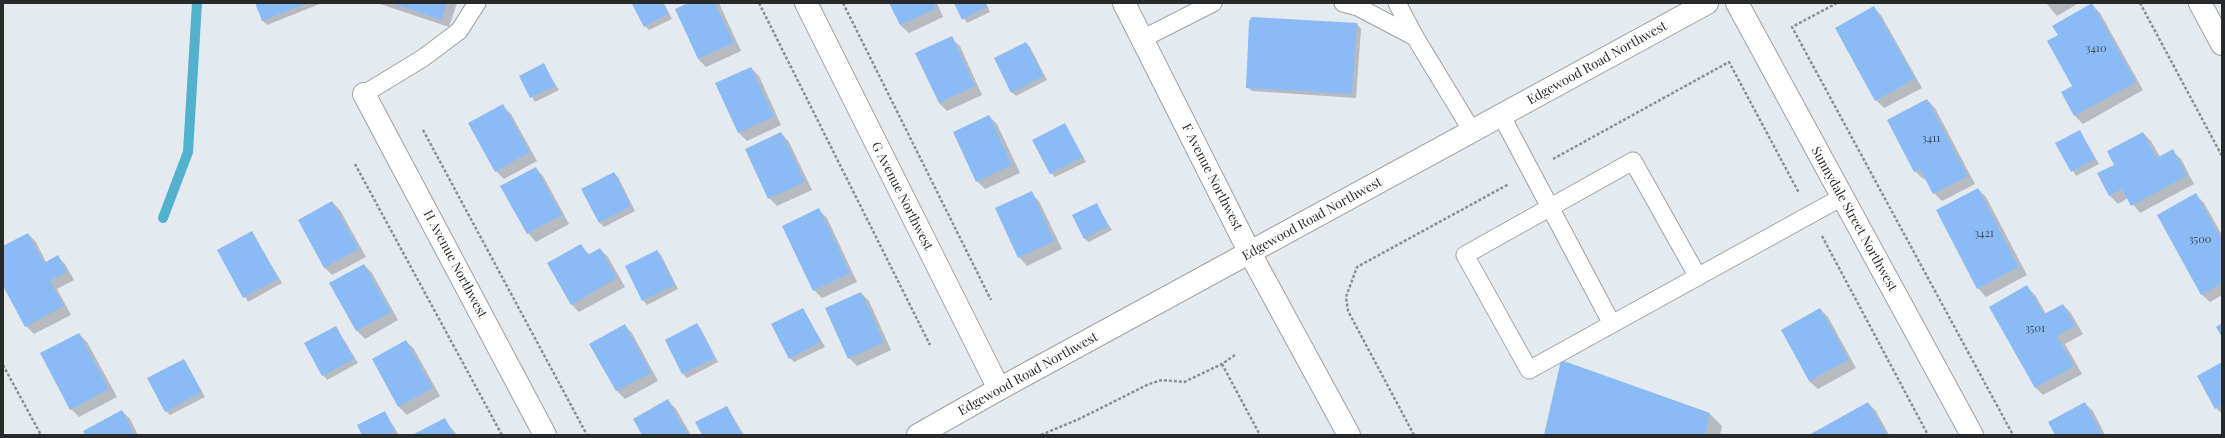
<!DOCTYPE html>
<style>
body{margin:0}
#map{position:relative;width:2225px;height:438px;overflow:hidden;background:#e5eaf1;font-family:"Playfair Display",serif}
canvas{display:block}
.frame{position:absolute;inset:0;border:4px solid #27292b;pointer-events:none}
</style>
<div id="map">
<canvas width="2225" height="438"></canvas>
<div class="frame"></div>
</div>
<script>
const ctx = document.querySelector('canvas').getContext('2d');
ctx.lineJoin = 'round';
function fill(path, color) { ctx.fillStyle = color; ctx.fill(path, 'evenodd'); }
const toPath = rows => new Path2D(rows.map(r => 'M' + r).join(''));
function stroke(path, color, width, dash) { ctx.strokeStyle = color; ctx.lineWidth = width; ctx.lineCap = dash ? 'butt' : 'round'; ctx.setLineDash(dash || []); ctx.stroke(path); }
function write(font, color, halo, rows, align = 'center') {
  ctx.font = font + ' "Playfair Display",serif'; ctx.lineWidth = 3.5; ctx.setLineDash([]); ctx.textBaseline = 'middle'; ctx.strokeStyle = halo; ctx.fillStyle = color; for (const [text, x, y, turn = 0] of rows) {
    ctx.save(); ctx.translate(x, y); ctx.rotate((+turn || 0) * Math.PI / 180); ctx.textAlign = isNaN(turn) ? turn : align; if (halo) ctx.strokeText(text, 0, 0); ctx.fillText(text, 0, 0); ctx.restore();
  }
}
const shadow = toPath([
 [256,3,322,3,267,25,263,21],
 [377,3,457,3,449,27],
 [636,3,664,3,672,19,649,30,645,26],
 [691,3,719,3,741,51,706,67,698,59],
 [890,3,937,3,943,17,909,33,900,25],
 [955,3,986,3,990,12,967,23],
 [2046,3,2079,3,2057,16],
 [2092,5,2100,13,2143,90,2083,124,2075,116,2074,86,2059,36],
 [1873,7,1881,15,1922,88,1884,108,1876,100,1836,28],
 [1357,24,1361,29,1356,98,1252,91,1247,87],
 [951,38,960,46,982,95,947,111,939,103],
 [1026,43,1030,47,1047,80,1016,96,1012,92],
 [543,64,559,90,535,102,520,76],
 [751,68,759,76,781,125,747,141,739,133,716,84],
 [1927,100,1935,108,1975,184,1942,201,1934,193,1926,178,1923,179,1915,171],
 [503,106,511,114,537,161,504,179,496,171],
 [989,116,997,124,1020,173,985,189,977,181],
 [1065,124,1086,162,1055,177,1051,173],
 [2080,131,2099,164,2076,176,2057,143],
 [781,133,789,142,812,190,777,206,769,198],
 [2143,133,2151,141,2160,157,2172,151,2181,159,2194,184,2140,213,2128,198,2118,204,2110,196,2099,174,2116,165],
 [535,168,543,176,569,224,536,242,528,233],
 [614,173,618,177,635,211,604,227,600,223],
 [1978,189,1986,197,2027,275,1986,297,1978,288,1937,210],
 [1031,193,1039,201,1062,249,1027,266,1019,257,997,208],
 [2196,195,2204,203,2222,235,2222,295,2210,302,2201,294],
 [332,202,340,210,366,257,332,275,324,267],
 [1096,204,1112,230,1089,242,1084,238],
 [819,210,827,218,857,282,822,298,814,290],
 [252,232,282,283,248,302,218,250],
 [28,234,36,242,46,262,57,256,65,264,74,280,57,289,71,315,34,334,26,326,3,284,3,247],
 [580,245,590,255,600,249,608,257,625,287,579,312,571,304],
 [657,251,661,255,678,289,647,305,643,300],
 [364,265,372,273,398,320,365,339,357,331],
 [2027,287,2035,295,2046,314,2063,305,2071,313,2083,334,2065,344,2082,374,2043,395,2035,387],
 [861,293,869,301,891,350,857,366,849,358],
 [803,309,825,347,794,362,790,358],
 [1820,309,1828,317,1856,368,1818,389,1809,381],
 [697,324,701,329,718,362,687,378,683,374,666,340],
 [624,325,632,333,658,381,625,399,617,391,591,344],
 [336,327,358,363,327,380,323,375],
 [79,334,87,342,117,397,79,417,71,409],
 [406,341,414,349,440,396,407,415,399,407,373,359],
 [184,360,205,397,170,415,166,411],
 [1562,361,1710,414,1722,426,1720,435,1545,435],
 [2222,364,2222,414,2216,408,2198,377],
 [668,401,676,409,691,435,643,435],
 [1868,403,1876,411,1889,435,1812,435],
 [2084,403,2093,411,2105,435,2056,435],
 [727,407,744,435,703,435],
 [122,411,130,419,138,435,86,435],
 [385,413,399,435,363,435],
 [444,419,457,435,415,435]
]);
const stream = toPath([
 [163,218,188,152,197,3]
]);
const building = toPath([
 [255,3,308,3,262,21],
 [391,3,447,3,441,20],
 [634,3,663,3,668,14,644,27,632,4],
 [688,3,715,3,734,43,698,59,675,9],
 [889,3,933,3,936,9,900,25],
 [954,3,985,3,987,7,962,20],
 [2092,3,2136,82,2074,116,2061,92,2072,86,2047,41,2058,35,2052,26],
 [1874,6,1915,79,1875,101,1835,28],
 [1252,17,1357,23,1352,94,1246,88,1249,21],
 [952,36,975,86,939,103,915,53],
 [1026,42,1044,76,1011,93,994,58],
 [544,63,555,86,530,98,519,76],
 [751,67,774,117,738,133,715,83],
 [1927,99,1968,176,1933,194,1920,169,1914,172,1887,120],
 [503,104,530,152,495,172,468,123],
 [989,115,1012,165,976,182,953,132],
 [1065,123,1083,157,1050,174,1032,140],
 [2080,130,2095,159,2071,172,2055,143],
 [781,132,805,182,768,199,745,149],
 [2143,132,2157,158,2173,149,2187,176,2131,206,2122,189,2109,196,2097,173,2114,165,2107,151],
 [536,167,562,215,527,234,500,186],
 [614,172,631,206,599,223,581,189],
 [1978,188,2019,267,1977,289,1936,210],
 [1032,191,1054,241,1018,258,995,208],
 [2196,193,2222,240,2222,283,2201,295,2157,215],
 [332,201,359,249,324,268,298,220],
 [1097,203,1108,226,1084,239,1072,215],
 [819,208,850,273,813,291,782,226],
 [252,231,278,279,243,298,217,250],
 [28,233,44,263,58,255,67,272,50,281,64,306,25,327,3,286,3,246],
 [581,244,588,255,600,248,617,278,571,305,547,263],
 [657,250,675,285,642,301,625,266],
 [364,264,391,312,356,331,329,283],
 [2027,285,2044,314,2063,304,2075,326,2057,336,2074,366,2035,388,1989,307],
 [861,292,884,342,848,359,825,308],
 [803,308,821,342,789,359,771,324],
 [1820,308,1849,360,1809,381,1781,330],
 [697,323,715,358,682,374,665,340],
 [2222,323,2222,337,2216,327],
 [625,324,651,373,616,391,589,344],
 [336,326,354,359,322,376,304,343],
 [79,333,109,389,70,410,40,353],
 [406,340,433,388,398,407,372,359],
 [184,359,202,392,165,412,147,378],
 [1561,360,1710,413,1705,435,1544,435],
 [2222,362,2222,405,2215,409,2197,376],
 [668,399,688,435,642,435,633,419],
 [1868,402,1887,435,1809,435],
 [2085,402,2102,435,2055,435,2048,422],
 [727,406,742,435,702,435,695,422],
 [122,410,135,435,85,435,83,431],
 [385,411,395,431,387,435,362,435,357,425],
 [445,418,454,435,412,435]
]);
const path = toPath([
 [759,3,930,345],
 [843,3,991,300],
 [1837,3,1792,27,2013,435],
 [2140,3,2222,156],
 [423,130,587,435],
 [1553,159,1729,62,1799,193],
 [355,164,502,435],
 [1822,236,1928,435],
 [1222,364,1260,435],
 [3,365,41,435],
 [1041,435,1079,419,1149,384,1162,380,1184,382,1222,364,1235,355],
 [1414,435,1348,311,1346,297,1357,267,1509,184]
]);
const lane = toPath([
 [1343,3,1358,7,1415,37,1472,131],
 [1397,3,1415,37],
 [1142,39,1213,3],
 [364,94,423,58,459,31,477,3],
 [1501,115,1612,324,1842,197],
 [1612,324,1529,370,1465,255,1633,161,1698,277]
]);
const street = toPath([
 [806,3,999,389],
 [1737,3,1972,435],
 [364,94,545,435]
]);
const secondary = toPath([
 [1124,3,1250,253,1349,435],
 [2200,3,2222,44]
]);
const primary = toPath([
 [918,435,999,389,1707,3]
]);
const numberNames = [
 ["3410",2096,49],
 ["3411",1931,139],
 ["3421",1984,234],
 ["3500",2200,240],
 ["3501",2035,329]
];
const streetNames = [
 ["Edgewood Road Northwest",1597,63,-29],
 ["F Avenue Northwest",1212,177,63],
 ["G Avenue Northwest",902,196,63],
 ["Edgewood Road Northwest",1312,219,-29],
 ["Sunnydale Street Northwest",1854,219,61],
 ["H Avenue Northwest",455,264,62],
 ["Edgewood Road Northwest",1028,374,-29]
];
fill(shadow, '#0003');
stroke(stream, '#52b1cc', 10);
fill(building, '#8bbbf5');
stroke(lane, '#9da1a7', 19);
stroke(street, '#9da1a7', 24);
stroke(secondary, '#9da1a7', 24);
stroke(primary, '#9da1a7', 24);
stroke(path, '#8c9095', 2.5, [3, 2]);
stroke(lane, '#fff', 17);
stroke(street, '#fff', 22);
stroke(secondary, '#fff', 22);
stroke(primary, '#fff', 22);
write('11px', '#404e5e', null, numberNames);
write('13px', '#27292b', '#fff', streetNames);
</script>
